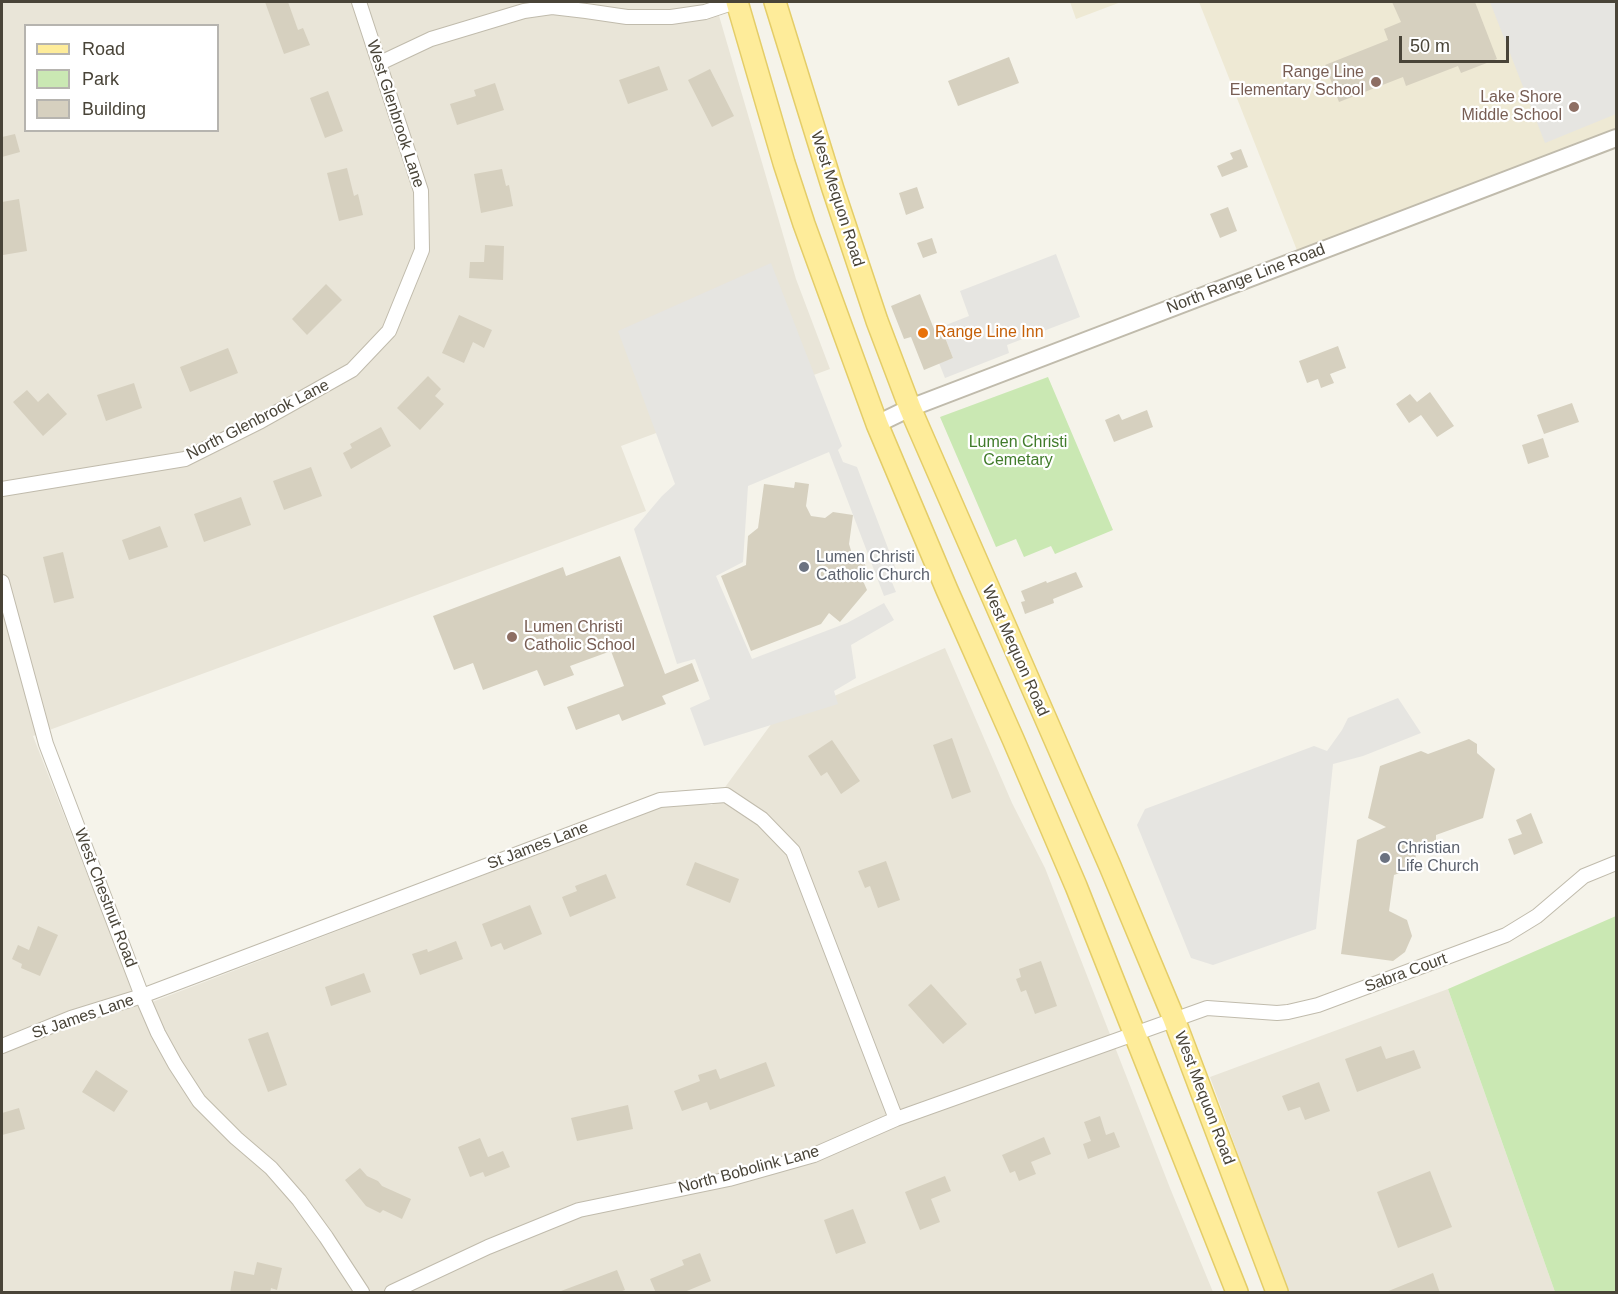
<!DOCTYPE html>
<style>
body{margin:0}
#map{position:relative;width:1618px;height:1294px;overflow:hidden;background:#f5f3ea;font-family:Arial,sans-serif}
canvas{display:block}
.frame{position:absolute;inset:0;border:3px solid #494438;pointer-events:none}
.legend{position:absolute;left:24px;top:24px;width:195px;height:108px;box-sizing:border-box;background:#fff;border:2px solid #b6b4af;margin:0;padding:8px 10px;list-style:none;font-size:18px;color:#494438}
.legend li{display:flex;align-items:center;gap:12px;height:30px}
.legend b{width:30px;border:2px solid #b6b4af}
.scale{position:absolute;left:1399px;top:36px;width:110px;height:27px;box-sizing:border-box;border:3px solid #494438;border-top:0;padding-left:8px;font-size:18px;line-height:21px;white-space:nowrap;color:#494438;-webkit-text-stroke:4px #fff;paint-order:stroke}
</style>
<div id="map">
<canvas width="1618" height="1294"></canvas>
<div class="frame"></div>
<ul class="legend">
<li><b style="height:8px;background:#feec9a"></b>Road</li>
<li><b style="height:16px;background:#cae8b3"></b>Park</li>
<li><b style="height:16px;background:#d6d0bf"></b>Building</li>
</ul>
<div class="scale">50 m</div>
</div>
<script>
const ctx = document.querySelector('canvas').getContext('2d');
ctx.lineJoin = 'round';
function fill(path, color) { ctx.fillStyle = color; ctx.fill(path, 'evenodd'); }
const toPath = rows => new Path2D(rows.map(r => 'M' + r).join(''));
function stroke(path, color, width, dash) { ctx.strokeStyle = color; ctx.lineWidth = width; ctx.lineCap = dash ? 'butt' : 'round'; ctx.setLineDash(dash || []); ctx.stroke(path); }
function write(font, color, halo, rows, align = 'center') {
  ctx.font = font + ' Arial,sans-serif'; ctx.lineWidth = 4.5; ctx.setLineDash([]); ctx.textBaseline = 'middle'; ctx.strokeStyle = halo; ctx.fillStyle = color; for (const [text, x, y, turn = 0] of rows) {
    ctx.save(); ctx.translate(x, y); ctx.rotate((+turn || 0) * Math.PI / 180); ctx.textAlign = isNaN(turn) ? turn : align; if (halo) ctx.strokeText(text, 0, 0); ctx.fillText(text, 0, 0); ctx.restore();
  }
}
const residential = toPath([
 [2,2,715,2,796,279,830,369,621,446,646,511,33,736,139,1007,663,806,698,803,712,805,772,723,945,648,1012,803,1045,868,1170,1188,1213,1292,2,1292],
 [26,26,218,26,218,130,26,130],
 [1448,989,1555,1292,1288,1292,1210,1077]
]);
const education = toPath([
 [1070,2,1121,2,1076,19],
 [1199,2,1616,2,1616,138,1300,258]
]);
const green = toPath([
 [1048,377,1113,530,1055,554,1051,546,1024,557,1016,539,996,547,940,417],
 [1616,916,1616,1292,1555,1292,1448,989]
]);
const parking = toPath([
 [1490,2,1616,2,1616,114,1545,143],
 [1056,254,1080,317,1007,345,1009,353,945,378,939,363,953,358,941,327,969,316,960,291],
 [771,263,842,446,838,450,843,462,857,467,899,577,889,575,896,592,884,596,829,452,748,486,743,562,716,576,752,659,847,623,884,603,894,620,851,645,856,678,834,691,838,704,704,746,690,708,710,699,695,659,677,664,634,529,662,496,675,484,618,331],
 [1398,698,1421,733,1363,756,1333,764,1316,929,1213,965,1191,958,1137,825,1145,809,1314,746,1327,751,1342,730,1348,718]
]);
const building = toPath([
 [265,2,288,2,298,30,303,28,310,45,284,54],
 [1392,2,1475,2,1497,59,1461,73,1458,66,1406,86,1403,77,1339,102,1325,65,1388,40,1384,29,1401,22],
 [1009,57,1019,83,958,106,948,81],
 [659,66,668,90,628,104,619,80],
 [710,69,734,116,712,127,688,80],
 [495,83,504,110,457,125,450,104,476,96,474,90],
 [328,91,343,131,325,138,310,98],
 [15,134,20,152,2,157,2,137],
 [1241,149,1248,167,1222,177,1217,166,1233,159,1230,153],
 [347,168,354,196,358,194,363,215,339,221,327,173],
 [502,169,506,186,509,185,513,206,481,213,474,174],
 [917,187,924,208,906,215,899,193],
 [19,199,27,251,3,255,2,243,2,202],
 [1228,207,1237,231,1220,238,1210,214],
 [932,238,937,253,923,258,917,243],
 [485,245,504,246,503,280,469,278,470,262,484,262],
 [326,284,342,300,307,335,292,319],
 [920,294,934,329,941,327,953,358,924,370,911,337,904,339,891,306],
 [459,315,492,330,484,348,473,342,464,363,442,353],
 [1338,346,1346,368,1330,374,1334,383,1321,388,1318,379,1307,383,1299,361],
 [228,348,238,373,190,392,180,367],
 [428,376,441,389,435,396,444,404,420,430,397,408],
 [134,383,142,408,106,421,97,395],
 [27,390,38,402,48,393,67,414,43,436,13,402],
 [1430,392,1454,426,1437,437,1421,415,1409,423,1396,404,1410,394,1417,402],
 [1572,403,1579,422,1544,434,1537,415],
 [1147,410,1153,427,1114,442,1105,420,1119,414,1122,420],
 [381,427,391,446,351,469,343,453,352,448,350,444],
 [1543,438,1549,457,1528,464,1522,445],
 [311,467,322,496,284,510,273,481],
 [795,482,809,484,806,506,811,516,825,518,833,512,853,515,849,544,853,557,862,555,867,571,860,574,867,590,840,622,829,613,821,624,751,651,721,576,746,565,748,536,758,528,764,484,794,488],
 [241,497,251,525,204,542,194,514],
 [160,526,168,547,129,560,122,540],
 [63,552,74,598,54,603,43,557],
 [620,556,665,674,692,663,699,681,662,696,666,704,622,721,619,714,576,730,567,707,624,686,611,651,570,666,574,675,544,686,537,670,483,690,473,663,454,670,433,616,563,567,566,576],
 [1076,572,1083,587,1053,599,1054,603,1025,614,1021,602,1025,601,1021,591,1046,581,1047,583],
 [952,738,971,792,952,799,933,745],
 [1469,739,1477,744,1477,753,1495,769,1483,818,1436,835,1436,840,1417,848,1414,868,1394,875,1389,911,1407,920,1412,936,1405,952,1393,961,1341,954,1357,840,1386,827,1368,818,1380,766,1421,751,1428,754],
 [832,740,860,781,841,794,827,772,821,776,808,756],
 [1531,813,1543,843,1514,855,1508,839,1522,834,1516,820],
 [886,861,900,900,878,908,870,886,865,888,858,871],
 [695,862,739,879,730,903,686,885],
 [606,874,616,898,570,917,562,897,577,891,575,886],
 [530,905,542,934,504,950,501,943,491,947,482,924],
 [38,926,58,935,40,976,21,968,22,964,12,959,18,945,29,950],
 [456,941,463,959,420,975,412,954,427,949,428,952],
 [1041,961,1057,1006,1035,1014,1026,990,1021,992,1016,979,1021,977,1019,969],
 [364,973,371,992,331,1006,325,987],
 [931,984,967,1024,943,1044,908,1005],
 [268,1032,287,1085,268,1092,248,1039],
 [1381,1046,1386,1059,1414,1050,1421,1068,1357,1092,1345,1059],
 [766,1062,775,1086,710,1110,707,1102,682,1111,674,1091,700,1081,698,1075,716,1069,720,1079],
 [96,1070,128,1091,114,1112,82,1092],
 [1319,1082,1330,1111,1305,1120,1300,1107,1288,1111,1282,1096],
 [628,1105,633,1129,577,1141,571,1118],
 [19,1108,25,1129,2,1135,2,1113],
 [1100,1116,1106,1135,1114,1132,1120,1147,1088,1159,1083,1144,1091,1141,1084,1122],
 [1044,1137,1051,1154,1031,1162,1036,1174,1019,1181,1015,1171,1010,1173,1002,1155],
 [480,1138,488,1157,503,1151,510,1167,485,1177,483,1172,470,1177,458,1147],
 [360,1168,367,1176,378,1181,382,1186,411,1199,402,1219,383,1210,380,1213,366,1206,345,1180],
 [1430,1171,1452,1227,1398,1248,1377,1192],
 [945,1176,951,1191,931,1199,940,1222,920,1230,905,1192],
 [853,1209,866,1243,836,1254,824,1220],
 [700,1253,711,1281,682,1293,656,1293,650,1279,684,1265,682,1260],
 [257,1262,282,1268,277,1290,271,1288,270,1293,230,1293,234,1271,254,1275],
 [617,1270,625,1290,617,1293,561,1293,561,1291],
 [1433,1273,1440,1293,1386,1293,1386,1292]
]);
const minor = toPath([
 [380,63,431,39,524,11,552,7,586,11,627,17,671,17,705,12,735,2],
 [2,489,185,459,261,421,352,370,389,331,422,250,421,191,359,2],
 [2,582,46,744,142,996,158,1033,175,1064,199,1101,236,1138,271,1168,299,1200,326,1237,362,1292],
 [2,1046,71,1018,142,996,660,800,726,795,762,819,793,851,896,1119],
 [392,1292,488,1247,579,1210,729,1179,814,1155,896,1119,1207,1008,1277,1013,1288,1012,1318,1005,1506,935,1537,916,1584,876,1616,863]
]);
const tertiary = toPath([
 [877,424,910,408,1616,138]
]);
const primary = toPath([
 [737,2,784,163,804,224,877,424,947,590,1013,739,1076,886,1237,1292],
 [775,2,833,189,877,321,910,408,1110,866,1174,1019,1277,1292]
]);
const markers = [
 [1376,82,6,"#8d6e63"],
 [1574,107,6,"#8d6e63"],
 [923,333,6,"#e8710a"],
 [804,567,6,"#6b7280"],
 [512,637,6,"#8d6e63"],
 [1385,858,6,"#6b7280"]
];
const educationNames = [
 ["Range Line",1364,73],
 ["Elementary School",1364,91],
 ["Lake Shore",1562,98],
 ["Middle School",1562,116],
 ["Lumen Christi",524,628,"left"],
 ["Catholic School",524,646,"left"]
];
const streetNames = [
 ["West Glenbrook Lane",395,114,72],
 ["West Mequon Road",837,199,72],
 ["North Range Line Road",1246,279,-21],
 ["North Glenbrook Lane",258,420,-27],
 ["West Mequon Road",1015,651,66],
 ["St James Lane",538,846,-21],
 ["West Chestnut Road",105,898,69],
 ["Sabra Court",1406,973,-20],
 ["St James Lane",83,1017,-19],
 ["West Mequon Road",1204,1098,69],
 ["North Bobolink Lane",749,1170,-15]
];
const foodNames = [
 ["Range Line Inn",935,333]
];
const parkNames = [
 ["Lumen Christi",1018,443],
 ["Cemetary",1018,461]
];
const worshipNames = [
 ["Lumen Christi",816,558],
 ["Catholic Church",816,576],
 ["Christian",1397,849],
 ["Life Church",1397,867]
];
fill(residential, '#e9e5d8');
fill(education, '#eee9d4');
fill(green, '#cae8b3');
fill(parking, '#e6e5e1');
fill(building, '#d6d0bf');
stroke(minor, '#c0bbac', 16);
stroke(tertiary, '#c0bbac', 20);
stroke(primary, '#e4cd68', 24);
stroke(minor, '#fff', 14);
stroke(tertiary, '#fff', 16);
stroke(primary, '#feec9a', 21);
for (const [x, y, r, color] of markers) { const dot = new Path2D(); dot.arc(x, y, r, 0, 2 * Math.PI); ctx.fillStyle = color; ctx.fill(dot); stroke(dot, '#fff', 2); }
write('16px', '#785e54', '#fff', educationNames, 'right');
write('16px', '#494438', '#fff', streetNames);
write('16px', '#c56008', '#fff', foodNames, 'left');
write('16px', '#407b2a', '#fff', parkNames);
write('16px', '#5b616d', '#fff', worshipNames, 'left');
</script>
